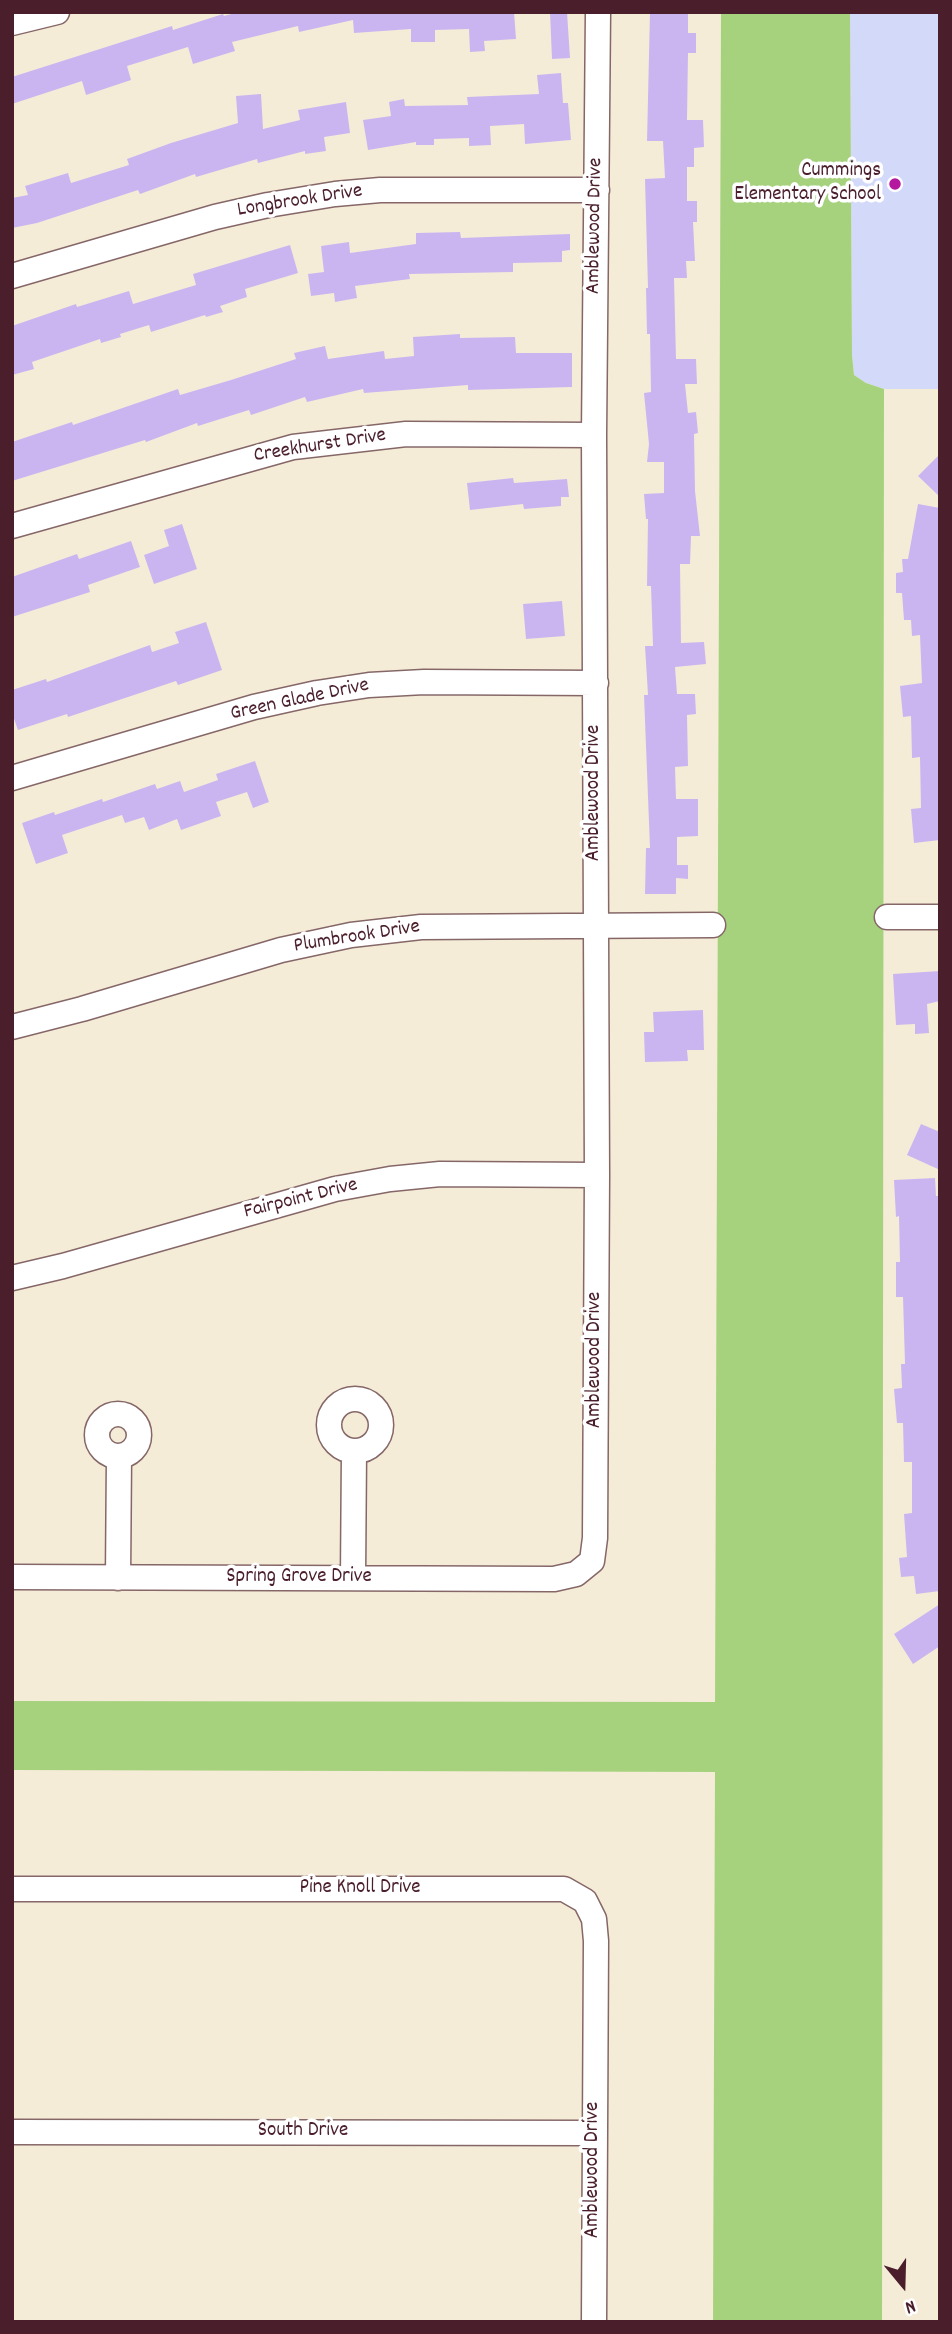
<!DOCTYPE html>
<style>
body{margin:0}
#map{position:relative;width:952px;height:2334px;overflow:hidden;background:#f5ecd8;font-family:Dekko,sans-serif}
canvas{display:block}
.frame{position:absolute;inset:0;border:14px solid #4a1f2b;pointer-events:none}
.north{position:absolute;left:868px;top:2250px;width:70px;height:70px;-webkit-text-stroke:5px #fff;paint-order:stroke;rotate:161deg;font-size:19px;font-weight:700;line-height:28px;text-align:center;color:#4a1f2b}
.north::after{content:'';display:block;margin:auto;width:24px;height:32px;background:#4a1f2b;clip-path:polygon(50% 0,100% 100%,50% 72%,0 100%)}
</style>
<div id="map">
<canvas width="952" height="2334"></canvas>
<div class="frame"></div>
<div class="north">N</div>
</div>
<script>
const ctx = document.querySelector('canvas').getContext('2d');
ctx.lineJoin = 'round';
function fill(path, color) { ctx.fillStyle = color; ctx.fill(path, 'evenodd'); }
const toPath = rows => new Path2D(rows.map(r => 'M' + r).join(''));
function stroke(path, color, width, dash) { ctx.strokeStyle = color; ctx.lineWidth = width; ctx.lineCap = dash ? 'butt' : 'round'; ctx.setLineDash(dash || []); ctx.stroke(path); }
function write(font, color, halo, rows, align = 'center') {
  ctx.font = font + ' Dekko,sans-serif'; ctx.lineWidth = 7; ctx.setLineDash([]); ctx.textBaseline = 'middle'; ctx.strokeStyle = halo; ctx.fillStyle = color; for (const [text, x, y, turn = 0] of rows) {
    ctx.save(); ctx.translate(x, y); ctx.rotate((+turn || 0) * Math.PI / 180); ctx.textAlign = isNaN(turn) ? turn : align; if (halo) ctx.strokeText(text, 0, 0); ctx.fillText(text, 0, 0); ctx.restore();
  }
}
const built = toPath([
 [850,12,940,12,940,389,884,389,866,383,854,375,852,355]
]);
const green = toPath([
 [721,12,850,12,852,355,854,375,866,383,884,389,882,2322,713,2322,715,1772,12,1770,12,1701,715,1702]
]);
const building = toPath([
 [239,12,514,12,516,39,484,41,485,51,470,52,469,29,435,30,435,42,411,42,411,29,354,33,353,20,299,32,298,26,232,42,235,51,193,64,188,47,127,66,131,80,86,95,82,81,12,104,12,77,172,26,173,30,223,14,224,16],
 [550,12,567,12,570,58,552,59],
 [650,12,688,12,688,33,696,33,696,53,688,53,687,120,703,120,704,147,694,148,694,167,687,167,687,201,697,201,697,222,693,222,695,261,686,261,687,278,674,278,676,359,696,359,697,384,685,384,688,413,696,412,698,433,694,434,695,491,700,536,691,536,690,564,680,564,681,643,704,642,706,664,675,667,677,694,695,694,696,714,687,715,688,766,675,767,676,799,698,799,698,836,677,837,677,865,688,865,688,879,676,878,676,894,645,894,646,848,650,848,644,695,648,695,645,646,653,646,651,586,647,586,648,519,646,519,644,494,664,493,664,462,647,462,649,444,644,393,651,392,650,334,647,334,646,288,648,288,645,179,665,178,663,141,647,141],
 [561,73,563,103,568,103,571,140,525,144,524,124,490,126,491,145,469,146,469,138,434,139,434,145,416,145,416,142,368,150,363,120,391,116,389,102,404,99,405,106,468,105,467,97,539,94,537,75],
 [261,94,263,129,300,120,298,110,346,102,350,133,324,137,326,151,305,154,305,151,258,163,257,159,196,177,195,174,140,194,138,190,37,223,12,228,12,198,28,195,25,186,68,173,71,183,129,165,127,159,171,143,238,123,236,96],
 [460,232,461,238,570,234,570,250,562,251,562,262,513,263,513,272,409,274,410,279,355,286,357,298,335,302,334,293,311,296,308,274,324,272,321,246,349,242,350,253,416,244,416,233],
 [290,245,298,273,245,289,247,297,220,306,223,312,206,317,205,315,151,332,149,325,120,334,121,337,101,343,100,339,32,362,34,369,12,375,12,326,76,304,77,307,129,291,133,304,196,285,193,274],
 [460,334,460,338,515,337,516,353,572,353,572,387,468,390,468,385,364,393,363,389,307,402,305,397,251,415,249,410,198,426,197,423,146,442,145,440,12,481,12,442,72,422,73,425,178,389,180,395,231,380,296,359,294,353,325,346,328,359,384,351,385,359,414,356,413,337],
 [940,454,940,497,918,476],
 [513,478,514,483,567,479,569,497,561,497,561,506,524,509,523,504,470,510,467,483],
 [918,504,940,508,940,840,914,843,911,809,921,808,920,757,912,758,911,716,903,717,900,686,922,683,920,635,912,636,911,620,904,620,902,593,896,593,896,573,903,572,902,559,908,559],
 [182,524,197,569,154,584,144,555,169,546,164,530],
 [131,541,140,567,88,585,90,592,12,617,12,577,77,554,79,559],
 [562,601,565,636,526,639,523,604],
 [206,622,222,670,178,685,176,681,68,717,67,714,18,730,12,713,12,690,46,679,47,682,150,645,152,652,179,643,175,632],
 [255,761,269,802,253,808,247,792,216,802,221,816,181,830,177,819,149,830,144,817,125,823,122,815,62,835,68,853,36,864,22,823,54,812,55,815,102,799,103,802,155,784,157,789,180,781,184,792,218,780,216,774],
 [940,971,940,1001,927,1004,929,1033,915,1034,915,1024,896,1025,893,974],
 [703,1010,704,1050,687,1050,688,1061,645,1062,644,1032,654,1032,653,1012],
 [921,1124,940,1132,940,1170,907,1155],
 [935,1178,936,1196,940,1196,940,1591,916,1594,914,1576,901,1577,899,1558,907,1557,904,1514,912,1513,912,1462,904,1462,903,1423,897,1423,894,1389,902,1388,901,1364,905,1364,903,1297,896,1297,896,1262,900,1262,899,1216,896,1217,894,1180],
 [940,1604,940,1646,913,1664,894,1634]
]);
const minor = toPath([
 [12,23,57,12],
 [12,276,215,217,268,205,335,194,380,190,597,190],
 [12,526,293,447,406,434,594,435],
 [12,778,254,707,317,693,369,685,424,682,596,683],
 [887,917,940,917],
 [12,1027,82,1009,281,950,351,935,421,927,713,925],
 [12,1278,63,1266,335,1189,390,1179,440,1174,597,1175],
 '329 1425a26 26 0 1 1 52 0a26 26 0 1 1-52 0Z',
 '97 1435a21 21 0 1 1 42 0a21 21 0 1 1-42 0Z',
 [12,1577,554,1579,576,1574,592,1561,595,1538,597,1175,594,435,598,12],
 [118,1578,119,1456],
 [353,1578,354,1451],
 [12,1889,564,1889,585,1901,594,1919,596,1941,594,2322],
 [12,2132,593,2133]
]);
const markers = [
 [895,184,7,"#b5179e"]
];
const poiNames = [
 ["Cummings",881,172],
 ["Elementary School",881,196]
];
const streetNames = [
 ["Longbrook Drive",300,202,-9],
 ["Amblewood Drive",596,226,-89],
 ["Creekhurst Drive",320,447,-9],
 ["Green Glade Drive",300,701,-12],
 ["Amblewood Drive",595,793,-90],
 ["Plumbrook Drive",357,938,-9],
 ["Fairpoint Drive",301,1200,-14],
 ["Amblewood Drive",596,1360,-90],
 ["Spring Grove Drive",299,1578],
 ["Pine Knoll Drive",360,1889],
 ["South Drive",303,2132],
 ["Amblewood Drive",594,2170,-90]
];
fill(built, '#d3d9f9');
fill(green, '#a6d27e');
fill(building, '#cbb5f1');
stroke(minor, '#866768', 27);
stroke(minor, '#fff', 24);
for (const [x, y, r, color] of markers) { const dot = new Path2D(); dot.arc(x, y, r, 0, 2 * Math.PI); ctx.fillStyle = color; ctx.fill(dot); stroke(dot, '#fff', 2.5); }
write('21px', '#4a1f2b', '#fff', poiNames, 'right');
write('21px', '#4a1f2b', '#fff', streetNames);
</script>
